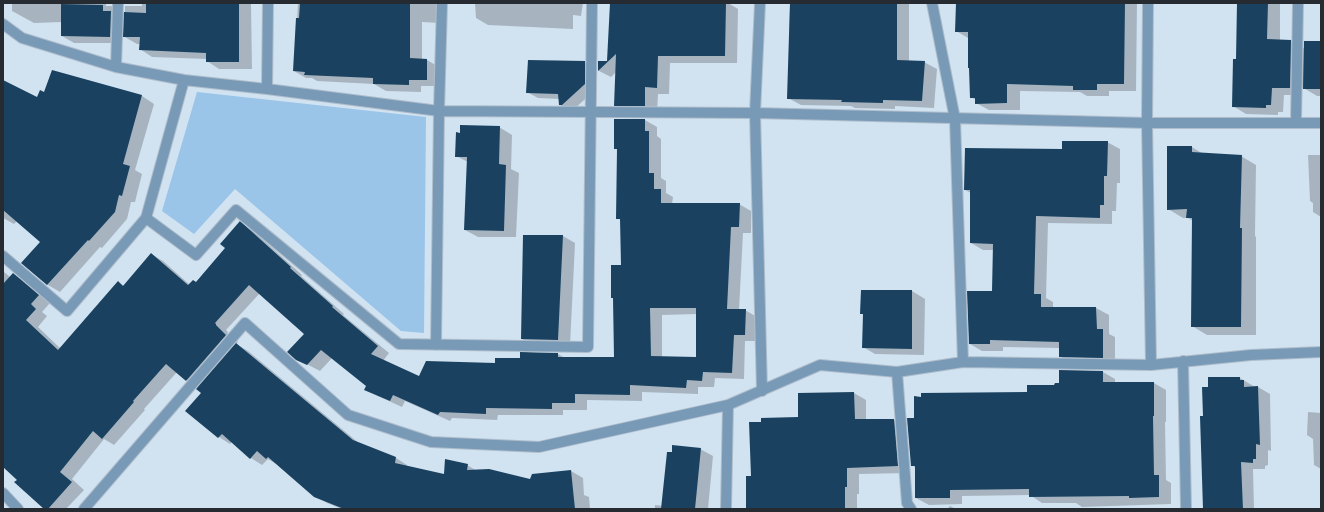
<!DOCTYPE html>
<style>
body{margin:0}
#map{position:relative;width:1324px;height:512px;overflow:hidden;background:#d1e2f1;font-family:"Noto Serif",serif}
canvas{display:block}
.frame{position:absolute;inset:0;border:4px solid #252b31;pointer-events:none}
</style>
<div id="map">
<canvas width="1324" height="512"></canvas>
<div class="frame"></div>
</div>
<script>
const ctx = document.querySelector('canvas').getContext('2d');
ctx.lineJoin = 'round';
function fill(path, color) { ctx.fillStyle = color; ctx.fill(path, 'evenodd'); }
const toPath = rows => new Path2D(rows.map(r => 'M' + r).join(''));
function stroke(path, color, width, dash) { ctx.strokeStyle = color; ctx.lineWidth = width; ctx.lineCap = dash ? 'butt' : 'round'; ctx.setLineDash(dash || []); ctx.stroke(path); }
const green = toPath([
 [197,92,426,117,424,333,401,331,235,189,194,234,162,211]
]);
const shadow = toPath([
 [12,3,106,3,106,6,111,6,125,14,125,6,142,6,142,3,251,3,252,69,219,69,207,61,207,59,152,57,140,49,140,44,137,44,123,36,122,43,74,43,62,36,62,22,34,23,12,11],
 [298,3,441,3,440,23,422,22,422,59,427,60,439,67,439,86,421,86,421,92,386,91,374,84,317,81,312,78,306,78,294,71],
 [475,3,583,3,581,16,573,15,573,29,488,25,476,18],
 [611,3,728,3,738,9,737,63,670,63,669,94,658,94,657,112,628,112,615,105,616,72,611,77,599,71,599,62,608,62],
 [790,3,909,3,909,61,924,62,937,69,934,108,895,106,895,109,855,108,851,106,801,105,788,98],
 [957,3,1137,3,1136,91,1109,91,1109,96,1087,96,1080,92,1020,91,1020,110,989,110,976,103,976,100,971,97,968,38,956,31],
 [1238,3,1280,3,1280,41,1291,41,1305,49,1321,42,1321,96,1317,96,1302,87,1302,95,1284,95,1283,112,1278,112,1278,115,1246,114,1233,106,1237,60],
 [585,62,595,68,595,90,572,111,560,105,560,99,538,98,527,92],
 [53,71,142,96,154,104,135,170,142,174,135,202,131,202,127,219,102,248,100,247,60,292,48,285,23,263,41,242,17,221,14,224,3,218,3,81,37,98,45,93],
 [645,120,657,127,657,136,661,139,661,178,666,181,666,193,673,197,672,204,739,204,751,211,751,233,743,233,739,310,745,310,757,317,757,341,745,341,744,379,715,378,714,387,698,387,698,394,642,392,642,401,587,400,587,410,563,410,563,415,498,415,497,420,452,418,450,421,405,401,402,407,378,396,366,389,367,386,332,358,320,371,297,359,305,334,260,293,226,330,228,332,227,333,238,342,236,344,248,351,360,444,396,458,407,465,407,467,445,475,467,465,477,471,531,480,532,475,571,471,583,478,584,495,589,497,590,509,342,509,327,503,315,496,278,465,268,459,262,465,251,458,232,442,230,444,219,437,187,411,202,393,199,387,187,380,177,372,144,409,145,410,114,445,104,439,72,479,84,490,66,509,45,509,18,480,3,466,3,271,10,277,13,274,25,281,50,303,42,312,47,316,38,327,61,349,118,282,124,286,151,254,163,261,190,285,196,283,226,248,240,223,252,230,302,275,301,276,344,314,343,315,389,353,383,361,420,377,558,354,565,358,615,358,614,299,612,297,622,266,621,220,617,218,618,150,616,149],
 [697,314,697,358,662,357,662,315],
 [499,127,512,135,511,169,519,173,516,237,478,237,465,230,468,162,456,156,461,134],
 [1107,142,1120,149,1120,183,1117,183,1116,211,1112,211,1112,224,1048,223,1046,298,1053,302,1053,308,1096,308,1109,315,1109,334,1115,337,1115,364,1072,364,1060,356,1060,348,1003,347,1003,351,982,351,970,344,993,292,994,250,983,250,971,243,971,193,965,190,1063,150],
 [1168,147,1192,147,1203,154,1241,156,1256,165,1255,236,1256,237,1256,335,1207,335,1192,326,1193,221,1188,218,1183,218,1168,209],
 [1308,155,1321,155,1321,217,1313,212,1313,203,1310,201],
 [524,236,563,236,575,243,570,346,534,346,522,339],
 [862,291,912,291,925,299,924,355,875,354,863,347,864,315,862,314],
 [1103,372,1115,379,1115,383,1154,383,1166,390,1166,422,1165,422,1166,480,1171,483,1171,504,1082,507,1076,503,1042,503,1030,495,962,496,962,504,929,505,916,498,916,468,912,465,915,419,1055,386,1060,384],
 [1240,378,1255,387,1258,387,1270,394,1271,451,1268,450,1268,465,1265,466,1265,469,1253,469,1254,509,1204,509,1204,417,1209,388],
 [854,393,866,400,866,420,894,420,906,427,909,473,859,474,859,494,857,494,857,509,747,509,752,477,799,418],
 [1308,412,1321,413,1321,469,1314,465,1313,439,1307,435],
 [700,449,713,456,708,509,655,509,655,505,663,506],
 [950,506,956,509,947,509]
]);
const building = toPath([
 [146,3,239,3,239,62,206,62,206,53,139,50,140,37,123,37,124,12,146,13],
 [300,3,410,3,410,58,427,59,427,80,409,80,409,85,373,84,373,78,304,75,305,72,293,71,296,18,299,18],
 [610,3,726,3,725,56,658,56,657,88,645,87,645,106,614,106,616,54,598,71,598,61,607,61],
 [790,3,897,3,897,60,925,61,922,101,883,100,883,103,841,102,842,100,787,99],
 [956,3,1125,3,1124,84,1097,84,1097,90,1073,90,1073,86,1007,84,1007,103,975,104,975,98,970,98,969,68,968,68,968,32,955,32],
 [1237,3,1268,3,1267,39,1291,40,1290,88,1272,88,1271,105,1266,105,1266,108,1232,107,1233,59,1236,59],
 [61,4,103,5,103,11,111,11,110,37,61,36],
 [1304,41,1321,41,1321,89,1303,89],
 [528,60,585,61,585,84,562,105,559,105,558,94,526,93],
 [52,70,142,95,123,164,130,166,122,196,119,195,115,212,89,241,88,240,47,285,21,263,40,242,3,210,3,80,37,97,40,90,44,92],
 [614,119,645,119,645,131,649,131,649,173,654,173,654,189,661,189,661,203,740,203,739,227,731,227,727,309,746,309,745,335,734,335,732,373,703,372,702,381,687,380,686,388,630,385,630,395,575,394,575,403,552,403,552,409,486,408,486,414,440,412,438,415,393,395,390,401,364,390,366,386,321,350,307,365,296,360,287,352,304,334,249,285,215,323,216,324,216,325,226,335,186,381,166,364,133,401,134,402,102,439,93,431,60,472,72,482,48,509,44,509,14,482,17,480,3,467,3,284,13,273,39,295,31,304,36,309,26,320,58,350,118,281,123,286,151,253,188,285,193,280,196,282,225,248,220,244,240,221,291,267,290,268,333,306,332,307,378,346,371,354,419,376,426,361,495,363,495,358,520,358,520,352,558,353,558,357,614,357,613,298,611,298,611,265,621,265,620,219,616,219,617,149,614,149],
 [650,308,696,308,696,357,651,356],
 [460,125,500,126,499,164,506,165,504,231,464,230,467,157,455,157,456,132,460,133],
 [1062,141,1108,141,1107,176,1104,176,1104,205,1100,205,1100,218,1036,216,1034,294,1041,294,1041,307,1096,307,1097,329,1103,329,1103,358,1059,357,1059,342,990,340,990,344,969,344,967,291,992,291,993,244,970,243,970,190,964,190,965,148,1062,149],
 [1167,146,1192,146,1192,152,1242,155,1240,228,1242,228,1241,327,1191,327,1192,218,1186,218,1187,209,1167,210],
 [523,235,563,235,558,340,521,339],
 [861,290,912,290,912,349,862,348,863,314,860,314],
 [236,343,353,440,396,457,395,463,444,474,445,459,468,464,467,470,489,469,530,479,532,474,571,470,575,509,344,509,314,497,268,457,266,459,257,451,250,459,222,434,218,438,185,411,201,393,196,389],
 [1059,370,1103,371,1103,382,1154,382,1154,416,1153,416,1154,475,1159,475,1159,497,1129,498,1129,496,1029,497,1029,489,950,490,950,498,915,498,915,466,911,466,907,418,914,418,914,396,921,397,921,393,1027,392,1027,385,1054,385,1055,383,1059,383],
 [1208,377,1240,377,1240,380,1244,380,1244,387,1258,386,1260,445,1256,444,1256,459,1253,459,1253,463,1241,462,1243,509,1203,509,1200,416,1203,416,1202,387,1208,387],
 [854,392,855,419,894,419,898,466,847,468,847,487,845,487,845,509,746,509,746,476,751,476,749,422,761,422,761,418,798,417,798,393],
 [672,445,701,448,695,509,661,509,667,452,672,452]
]);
const minor = toPath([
 [760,3,755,113,762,391],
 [932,3,955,119,963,362],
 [1148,3,1147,123,1151,365],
 [3,24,22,38,116,67,184,80,267,89,439,111,755,113,1147,123,1321,123],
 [116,67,118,3],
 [267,89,268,3],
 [1296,123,1298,3],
 [146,218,196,255,236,210,399,344,588,347,592,3],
 [3,256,67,311,146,218,184,80],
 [436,345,439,111,442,3],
 [1183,361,1186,509],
 [897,372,907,503,911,509],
 [3,493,18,509],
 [84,509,245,323,348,415,431,442,539,447,728,405,820,365,897,372,963,362,1151,365,1251,355,1321,352],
 [726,509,728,405]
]);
fill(green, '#9ac5e9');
fill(shadow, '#0003');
fill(building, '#1a4260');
stroke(minor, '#afbdcb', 12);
stroke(minor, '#789ab7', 10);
</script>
